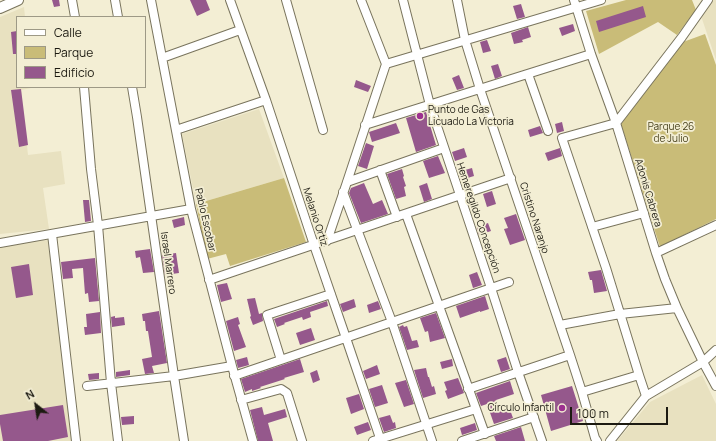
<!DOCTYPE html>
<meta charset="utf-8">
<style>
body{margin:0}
#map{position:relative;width:716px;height:441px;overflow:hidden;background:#f3eed4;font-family:Manrope,sans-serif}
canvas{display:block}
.legend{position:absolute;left:16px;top:16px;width:130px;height:72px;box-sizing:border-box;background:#f3eed4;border:1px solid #9d9986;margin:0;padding:5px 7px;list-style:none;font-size:12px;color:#1c1a11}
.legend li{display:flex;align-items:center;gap:8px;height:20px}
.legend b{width:20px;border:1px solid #9d9986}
.north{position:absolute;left:16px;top:385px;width:40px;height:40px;-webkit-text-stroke:3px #f3eed4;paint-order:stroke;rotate:330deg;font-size:11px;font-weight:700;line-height:16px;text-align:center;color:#1c1a11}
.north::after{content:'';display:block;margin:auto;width:14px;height:18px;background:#1c1a11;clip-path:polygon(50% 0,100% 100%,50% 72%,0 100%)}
.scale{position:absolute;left:570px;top:407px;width:98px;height:18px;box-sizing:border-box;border:2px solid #1c1a11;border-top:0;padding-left:5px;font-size:12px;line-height:14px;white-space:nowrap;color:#1c1a11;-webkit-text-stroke:3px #f3eed4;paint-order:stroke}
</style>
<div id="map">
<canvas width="716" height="441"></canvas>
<ul class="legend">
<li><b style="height:5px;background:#fff"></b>Calle</li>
<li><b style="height:11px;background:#c9bc78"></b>Parque</li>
<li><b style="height:11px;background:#95588c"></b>Edificio</li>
</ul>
<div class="north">N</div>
<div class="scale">100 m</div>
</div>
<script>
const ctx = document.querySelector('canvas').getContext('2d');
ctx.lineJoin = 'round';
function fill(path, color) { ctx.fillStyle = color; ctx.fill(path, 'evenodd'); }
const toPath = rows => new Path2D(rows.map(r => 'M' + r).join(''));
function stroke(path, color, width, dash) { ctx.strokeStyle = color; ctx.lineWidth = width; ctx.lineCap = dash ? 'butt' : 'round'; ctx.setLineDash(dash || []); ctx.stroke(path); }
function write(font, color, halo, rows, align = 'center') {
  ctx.font = font + ' Manrope,sans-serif'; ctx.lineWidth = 3.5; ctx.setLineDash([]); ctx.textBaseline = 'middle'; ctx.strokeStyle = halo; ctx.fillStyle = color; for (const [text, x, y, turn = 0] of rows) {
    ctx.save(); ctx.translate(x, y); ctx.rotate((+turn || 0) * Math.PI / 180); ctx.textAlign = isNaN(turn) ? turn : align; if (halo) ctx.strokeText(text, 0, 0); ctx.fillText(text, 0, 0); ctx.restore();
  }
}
const built = toPath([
 [713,0,716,0,716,60,701,16],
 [24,7,25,17,17,17,17,87,31,87,31,88,21,90,28,155,61,151,65,184,43,188,49,229,0,234,0,17],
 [259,109,284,178,196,204,182,134],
 [48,240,72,441,0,441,0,247],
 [702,375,716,404,716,441,617,441,650,402]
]);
const green = toPath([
 [626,0,692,0,696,10,677,35,658,22,599,54,586,11],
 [705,34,716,65,716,219,660,247,621,124,683,42],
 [284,178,306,242,230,266,226,254,207,259,196,204]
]);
const building = toPath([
 [52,0,59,0,60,6,54,7],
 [190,0,206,0,210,10,197,16],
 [521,4,525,17,517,19,513,6],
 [643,6,646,17,599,32,596,21],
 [573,24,575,31,562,36,559,28],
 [528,27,531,37,522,40,523,42,514,44,511,33],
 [17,31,17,54,13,54,11,32],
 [487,40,491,51,483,53,480,42],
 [498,64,502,76,495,79,491,66],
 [459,75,464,88,457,90,452,78],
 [356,80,371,86,368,92,354,87],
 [21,89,28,145,19,147,11,90],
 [426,112,436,145,416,152,406,118],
 [562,122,564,131,557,133,555,124],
 [396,123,400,133,372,142,369,132],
 [540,126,543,133,530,137,528,130],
 [366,143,374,146,367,169,358,166],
 [464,148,467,157,455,161,452,152],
 [560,148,562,156,548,161,545,153],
 [438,156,445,173,429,178,423,161],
 [472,168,474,176,461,180,458,172],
 [402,169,404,176,403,177,406,186,404,187,406,196,396,199,387,174],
 [364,183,373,204,382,200,388,214,361,223,349,193,351,188],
 [427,183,432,199,424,202,419,186],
 [492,191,496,204,487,207,483,194],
 [83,200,89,200,91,221,85,222],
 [516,214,525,240,510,245,504,229,508,228,504,218],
 [184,217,185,225,174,228,172,220],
 [488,223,491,231,479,235,477,227],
 [150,249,154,272,143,273,140,257,136,258,135,251],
 [176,253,179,273,165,275,162,255],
 [95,258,99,301,89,302,88,293,85,294,83,268,72,269,73,278,63,279,61,262],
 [29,264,33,295,16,298,11,267],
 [601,270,607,291,594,293,592,280,590,280,588,272],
 [477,272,482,285,473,288,469,275],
 [227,283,232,299,221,302,217,285],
 [485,296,489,309,480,312,480,311,460,318,456,306],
 [255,298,259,314,262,313,263,321,253,325,250,317,251,316,247,299],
 [354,299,356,307,343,312,340,304],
 [327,301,328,306,310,312,311,317,303,320,302,317,284,323,285,324,277,327,274,319],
 [378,301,381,309,369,313,367,305],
 [159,311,167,363,152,366,154,373,145,374,142,359,152,357,148,331,146,331,145,321,143,321,142,314],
 [100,312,101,333,85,335,84,327,87,327,86,314],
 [436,313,445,338,430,342,428,331,425,332,420,318],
 [115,316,115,318,124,317,125,325,112,327,111,317],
 [238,317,240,324,238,325,246,347,234,351,226,321],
 [403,325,404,327,407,326,412,341,417,340,419,347,407,350,399,327],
 [311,328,315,340,300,345,296,333],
 [247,357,249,365,238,368,236,360],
 [506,357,510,369,501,372,497,360],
 [300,359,304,372,284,378,285,379,260,387,261,388,252,391,252,389,245,392,241,379],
 [452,359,453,366,442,369,440,362],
 [377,365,380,374,366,379,363,371],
 [426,368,428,377,429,377,432,387,434,386,436,394,423,398,414,370],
 [130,370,130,375,116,377,116,372],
 [317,370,320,380,313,383,310,373],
 [99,373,99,379,89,380,88,374],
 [458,378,464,393,448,399,445,391,447,390,444,382],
 [406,380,414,404,404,407,395,383],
 [510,381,514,394,496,400,500,410,509,407,513,418,494,424,487,404,481,406,476,393],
 [382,385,388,403,375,407,369,389],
 [572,386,583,421,551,431,541,395],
 [359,394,364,409,351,414,346,398],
 [63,405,68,437,48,441,3,441,0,424,0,415],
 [262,407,264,415,285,409,287,417,268,423,273,441,258,441,250,410],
 [390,415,393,423,395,422,396,428,384,432,379,418],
 [134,416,134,424,122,425,121,417],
 [368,422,371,430,357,435,354,427],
 [475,423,477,430,462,435,460,428],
 [521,427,525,441,496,441,494,436]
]);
const minor = toPath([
 [72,0,75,17],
 [115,0,118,17],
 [151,0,191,209,232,366,253,441],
 [230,0,266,100,314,245,346,338,381,441],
 [286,0,323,130],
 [403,0,430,105,491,288,518,372,542,441],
 [457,0,465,40,480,89,570,355,582,392,595,438,597,441],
 [574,0,591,54,616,123,656,253,665,279,677,308,703,362,716,386],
 [162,58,240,30],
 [386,64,601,0],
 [528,74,548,131],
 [84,87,91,169,98,225,111,383,118,441],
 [132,87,137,117,174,376,184,441],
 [365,125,591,54],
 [176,130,266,100],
 [380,170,397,217],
 [347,182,444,148],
 [343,192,392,322,432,441],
 [406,214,485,434],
 [592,227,644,213],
 [52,234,76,441],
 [327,241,347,182,386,64,361,0],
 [0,243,191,209],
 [656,253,716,225],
 [209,280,511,178],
 [560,325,620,314,677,308],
 [281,360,267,315,331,294],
 [234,376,509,282],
 [87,386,174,376,232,366],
 [468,389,570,355],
 [582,392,639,375],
 [646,396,639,375,606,268,562,138,616,123,682,37,708,0],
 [241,400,281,389,287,393,302,441],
 [373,441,476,409],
 [462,441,534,417],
 [610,441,646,396,703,362,716,350]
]);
const major = toPath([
 [0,8,18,0]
]);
const markers = [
 [420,116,4,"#9d3090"],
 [562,408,4,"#9d3090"]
];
const poiNames = [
 ["Punto de Gas",428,110],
 ["Licuado La Victoria",428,122],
 ["Círculo Infantil",554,408,"right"]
];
const parkNames = [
 ["Parque 26",671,127],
 ["de Julio",671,139]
];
const streetNames = [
 ["Adonis Cabrera",648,193,73],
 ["Melanio Ortiz",315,217,72],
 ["Hemeregildo Concepción",478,218,71],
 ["Cristino Naranjo",534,218,72],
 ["Pablo Escobar",205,220,77],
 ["Israel Marrero",168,263,82]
];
fill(built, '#e8e1c0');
fill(green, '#c9bc78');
fill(building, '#95588c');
stroke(minor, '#79745d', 10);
stroke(major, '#79745d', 12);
stroke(minor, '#fff', 8);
stroke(major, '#fff', 10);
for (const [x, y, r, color] of markers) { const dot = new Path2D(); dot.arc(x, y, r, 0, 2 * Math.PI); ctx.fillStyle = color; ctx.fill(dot); stroke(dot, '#f3eed4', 1.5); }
write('10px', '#1c1a11', '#f3eed4', poiNames, 'left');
write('10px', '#49421d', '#f3eed4', parkNames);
write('10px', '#1c1a11', '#f3eed4', streetNames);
</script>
